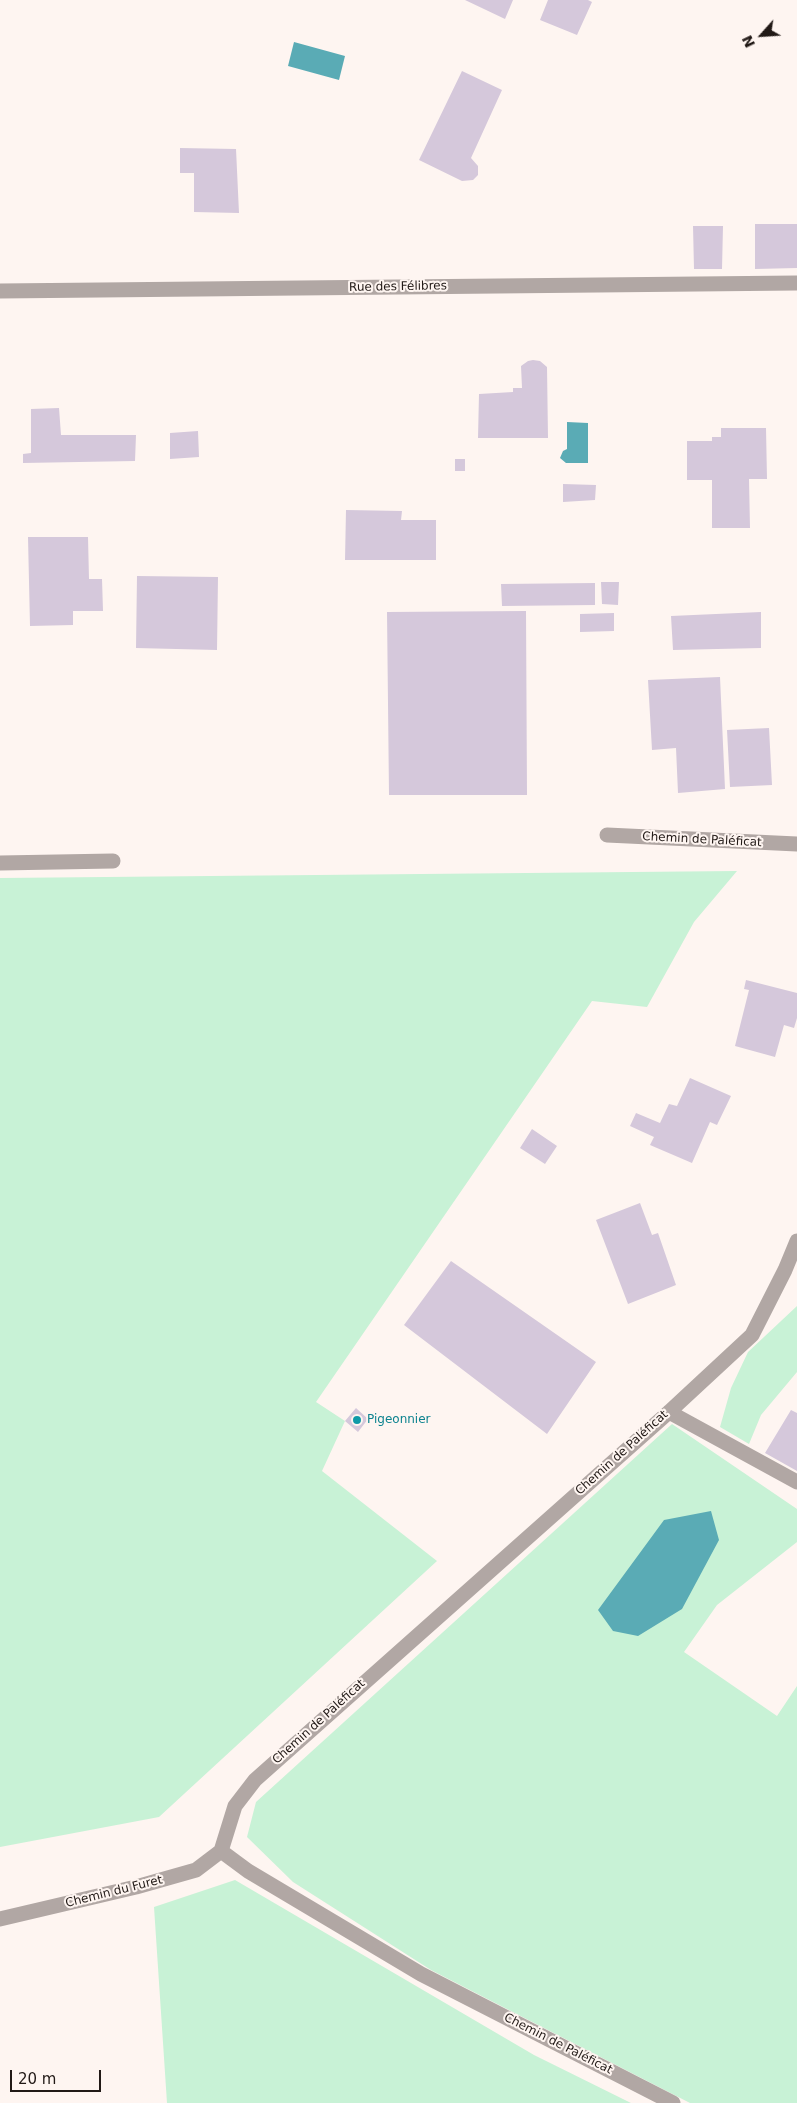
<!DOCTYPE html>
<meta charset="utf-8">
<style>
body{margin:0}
#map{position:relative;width:797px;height:2103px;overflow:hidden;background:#fef5f1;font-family:"DejaVu Sans",sans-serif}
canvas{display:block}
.north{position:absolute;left:737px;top:10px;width:50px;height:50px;-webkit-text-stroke:4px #fef5f1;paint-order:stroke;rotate:244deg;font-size:14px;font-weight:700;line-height:20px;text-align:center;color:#211916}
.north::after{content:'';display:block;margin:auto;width:18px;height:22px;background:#211916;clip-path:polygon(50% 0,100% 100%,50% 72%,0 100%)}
.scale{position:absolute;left:10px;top:2070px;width:91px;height:22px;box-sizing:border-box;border:2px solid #211916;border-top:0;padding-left:6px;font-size:15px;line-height:18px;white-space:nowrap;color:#211916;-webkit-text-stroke:4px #fef5f1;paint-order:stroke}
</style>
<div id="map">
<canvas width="797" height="2103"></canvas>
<div class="north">N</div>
<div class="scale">20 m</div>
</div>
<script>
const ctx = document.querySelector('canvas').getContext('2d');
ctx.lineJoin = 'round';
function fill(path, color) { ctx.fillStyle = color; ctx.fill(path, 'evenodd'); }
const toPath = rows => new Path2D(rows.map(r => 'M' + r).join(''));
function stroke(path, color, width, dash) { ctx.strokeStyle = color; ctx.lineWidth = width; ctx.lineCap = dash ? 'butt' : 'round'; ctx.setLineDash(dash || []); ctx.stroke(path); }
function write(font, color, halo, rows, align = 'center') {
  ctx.font = font + ' "DejaVu Sans",sans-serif'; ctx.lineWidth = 4; ctx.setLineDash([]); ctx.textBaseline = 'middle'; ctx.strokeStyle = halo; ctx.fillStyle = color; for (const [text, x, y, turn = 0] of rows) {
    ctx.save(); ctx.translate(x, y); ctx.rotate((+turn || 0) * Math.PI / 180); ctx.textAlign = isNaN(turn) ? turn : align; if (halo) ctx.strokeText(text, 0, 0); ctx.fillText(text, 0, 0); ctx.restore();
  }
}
const green = toPath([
 [737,871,694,922,647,1007,592,1001,316,1402,345,1421,322,1471,437,1561,159,1817,0,1847,0,878],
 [797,1306,797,1372,761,1415,749,1444,720,1427,731,1388,748,1352],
 [672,1424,797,1509,797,1542,717,1605,684,1652,777,1716,797,1686,797,2103,690,2103,431,1970,293,1882,247,1837,256,1802],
 [235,1880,534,2055,631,2103,167,2103,154,1907]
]);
const water = toPath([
 [294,42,345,56,339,80,288,66],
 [567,422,588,423,588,463,566,463,560,458,563,451,567,449],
 [711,1511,719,1540,682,1609,638,1636,613,1631,598,1610,664,1520]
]);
const building = toPath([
 [465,0,513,0,505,19],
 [548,0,588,0,592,2,577,35,540,20],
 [462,71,502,90,471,158,478,166,478,175,473,180,462,181,419,160],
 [180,148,236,149,239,213,194,212,194,173,180,173],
 [755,224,797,224,797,268,755,269],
 [693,226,723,226,722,269,694,269],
 [533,360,540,361,547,367,548,438,478,438,479,394,513,392,513,388,522,388,521,366,528,361],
 [59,408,61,435,136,435,135,461,23,463,23,454,31,453,31,409],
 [721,428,766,428,767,479,749,479,750,528,712,528,712,480,687,480,687,441,712,441,712,437,721,437],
 [198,431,199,457,170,459,170,433],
 [455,459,465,459,465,471,455,471],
 [563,484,596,485,595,500,563,502],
 [346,510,402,511,401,520,436,520,436,560,345,560],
 [28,537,88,537,89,579,102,579,103,611,73,611,73,625,30,626],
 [137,576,218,577,217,650,136,648],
 [601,582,619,582,618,605,602,604],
 [595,583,595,605,502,606,501,584],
 [526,611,527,795,389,795,387,612],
 [761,612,761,648,673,650,671,616],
 [614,613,614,631,580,632,580,614],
 [720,677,725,789,678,793,676,748,652,750,648,680],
 [769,728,772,785,730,787,727,730],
 [746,980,797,993,797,1018,794,1028,784,1025,775,1057,735,1046,749,990,744,989],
 [690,1078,731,1096,717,1125,710,1122,692,1163,650,1145,654,1137,630,1126,636,1113,660,1123,669,1104,677,1106],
 [532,1129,557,1146,545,1164,520,1148],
 [640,1203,652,1235,658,1233,676,1285,628,1304,596,1220],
 [451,1261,596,1362,547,1434,404,1325],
 [356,1408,368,1419,358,1432,345,1421],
 [791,1410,797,1413,797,1471,765,1453]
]);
const service = toPath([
 [607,835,797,844],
 [0,863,113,861]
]);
const minor = toPath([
 [0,291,797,283],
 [669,1412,797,1482],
 [221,1851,235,1806,255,1780,669,1412,752,1335,785,1270,797,1241],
 [221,1851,248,1871,421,1974,673,2103],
 [0,1919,136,1887,196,1870,221,1851]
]);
const markers = [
 [357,1420,5,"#0f9aa8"]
];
const streetNames = [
 ["Rue des Félibres",398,287,-1],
 ["Chemin de Paléficat",702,840,3],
 ["Chemin de Paléficat",622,1453,-42],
 ["Chemin de Paléficat",319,1722,-42],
 ["Chemin du Furet",114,1892,-14],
 ["Chemin de Paléficat",558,2044,27]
];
const cultureNames = [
 ["Pigeonnier",367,1420]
];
fill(green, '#c8f2d6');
fill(water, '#5aabb5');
fill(building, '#d5c8db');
stroke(service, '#b1a7a4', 15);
stroke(minor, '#b1a7a4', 15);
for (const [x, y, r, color] of markers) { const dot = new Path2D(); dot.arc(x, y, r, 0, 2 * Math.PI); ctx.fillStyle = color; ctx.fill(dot); stroke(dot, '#fef5f1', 2); }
write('12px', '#211916', '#fef5f1', streetNames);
write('12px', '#0d838f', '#fef5f1', cultureNames, 'left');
</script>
